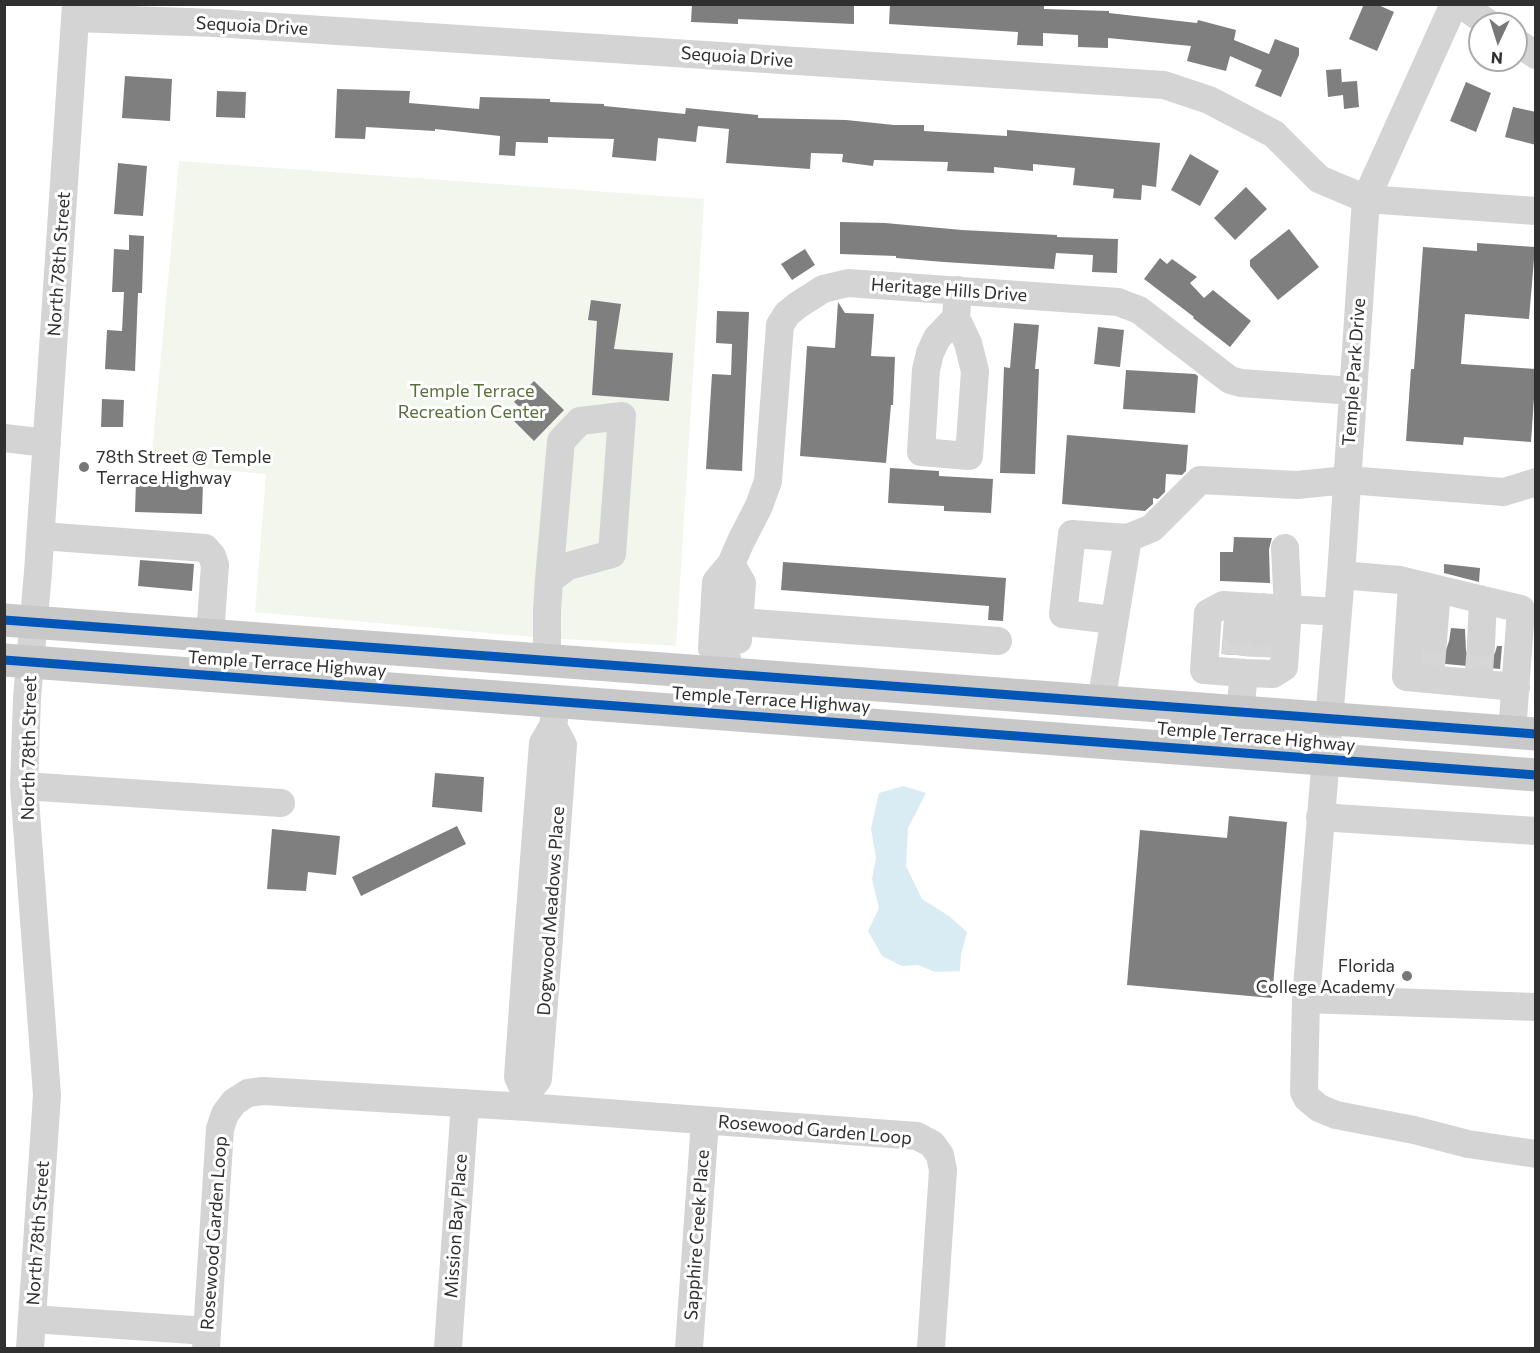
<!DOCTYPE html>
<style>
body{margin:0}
#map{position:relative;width:1540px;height:1353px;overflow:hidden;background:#fff;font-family:Commissioner,sans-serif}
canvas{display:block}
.frame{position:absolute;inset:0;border:6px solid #303030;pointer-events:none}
.north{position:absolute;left:1468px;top:12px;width:60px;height:60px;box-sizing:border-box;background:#fff;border:2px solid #acacac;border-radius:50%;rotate:184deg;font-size:16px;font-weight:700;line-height:24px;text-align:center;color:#303030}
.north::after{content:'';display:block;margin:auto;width:21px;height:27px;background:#787878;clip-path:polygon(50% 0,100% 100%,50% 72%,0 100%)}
</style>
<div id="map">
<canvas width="1540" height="1353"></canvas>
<div class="frame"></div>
<div class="north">N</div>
</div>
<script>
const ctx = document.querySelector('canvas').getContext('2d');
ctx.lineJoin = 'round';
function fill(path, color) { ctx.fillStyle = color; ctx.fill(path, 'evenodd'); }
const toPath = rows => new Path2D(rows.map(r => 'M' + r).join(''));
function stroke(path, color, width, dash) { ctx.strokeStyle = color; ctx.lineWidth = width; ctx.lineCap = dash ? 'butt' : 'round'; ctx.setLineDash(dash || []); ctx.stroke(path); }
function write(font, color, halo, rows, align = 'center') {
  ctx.font = font + ' Commissioner,sans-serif'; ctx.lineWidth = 6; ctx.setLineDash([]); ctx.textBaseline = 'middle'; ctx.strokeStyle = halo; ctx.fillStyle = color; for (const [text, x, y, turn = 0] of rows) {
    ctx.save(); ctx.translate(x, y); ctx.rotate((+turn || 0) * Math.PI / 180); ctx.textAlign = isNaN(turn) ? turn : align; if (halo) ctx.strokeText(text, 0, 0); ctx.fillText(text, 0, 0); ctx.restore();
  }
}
const green = toPath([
 [179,161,704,199,676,646,534,637,255,612,266,474,151,464]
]);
const water = toPath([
 [903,786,926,793,908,828,906,866,922,899,949,916,967,932,961,955,960,971,935,972,918,965,902,966,882,956,868,931,879,908,872,879,876,858,871,829,879,793]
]);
const building = toPath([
 [692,4,854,4,854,24,738,19,738,24,691,22],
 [890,4,1044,4,1044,9,1109,11,1109,13,1197,23,1198,20,1236,30,1234,40,1269,54,1275,39,1299,48,1299,55,1281,97,1255,86,1262,70,1230,56,1226,71,1187,61,1191,46,1108,38,1108,48,1078,47,1078,35,1043,33,1043,46,1017,45,1018,32,889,24],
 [1364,4,1376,4,1394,12,1377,51,1349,39],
 [1341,69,1342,85,1342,82,1357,81,1359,107,1344,109,1343,95,1328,97,1326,70],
 [125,76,172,79,170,121,122,118],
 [1466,82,1491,93,1476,132,1450,121],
 [337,89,410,91,409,103,479,109,480,97,550,99,550,102,604,104,604,106,685,114,686,108,758,115,758,118,846,120,894,125,924,125,924,131,1007,136,1007,130,1160,143,1156,187,1142,185,1141,200,1113,198,1114,189,1073,185,1075,168,1033,164,1033,171,994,167,994,173,947,171,948,162,874,160,873,166,842,162,843,154,811,153,810,169,726,163,729,129,698,126,696,142,658,138,656,161,612,157,614,139,548,137,548,143,516,142,515,156,499,155,500,136,435,129,435,131,366,127,365,139,335,138],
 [217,91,246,92,245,118,216,117],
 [1513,107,1536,112,1536,145,1505,137],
 [1190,154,1219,171,1200,206,1171,190],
 [118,163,147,166,143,216,114,214],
 [1246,187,1267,209,1235,240,1214,218],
 [840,222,885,223,962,230,1057,235,1057,237,1118,239,1117,273,1092,272,1093,255,1056,253,1054,269,944,262,896,258,896,256,840,254],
 [1289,229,1319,267,1278,300,1250,266,1250,260],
 [129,235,144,236,142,293,138,293,135,371,105,369,107,330,122,331,124,292,112,292,114,249,129,250],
 [1477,243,1535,247,1529,319,1465,314,1461,364,1536,369,1531,442,1464,437,1463,445,1406,441,1411,369,1414,369,1423,247,1477,251],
 [805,249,815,265,792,280,781,264],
 [1160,258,1167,264,1172,259,1197,277,1190,283,1204,298,1213,290,1251,321,1230,347,1193,318,1194,317,1144,279],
 [591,300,621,304,614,349,673,353,669,401,592,395,597,321,588,320],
 [838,302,845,313,874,314,871,356,895,357,893,405,891,405,886,463,800,456,807,346,835,348],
 [717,311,749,312,742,471,706,469,712,374,731,375,732,344,716,343],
 [1014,323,1039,325,1035,369,1039,369,1035,474,1000,473,1004,367,1010,368],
 [1098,327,1124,330,1120,367,1094,364],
 [1126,370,1195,374,1198,376,1195,413,1123,409],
 [534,381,564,410,534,441,514,421,524,411,514,402],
 [102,399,124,400,123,427,101,427],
 [1067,435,1188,445,1186,471,1182,475,1166,474,1165,492,1158,499,1153,498,1153,504,1145,511,1062,504],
 [890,468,939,471,939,476,993,479,991,513,944,511,944,506,888,503],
 [136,481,203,483,202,514,135,512],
 [1234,537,1272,538,1269,549,1270,583,1220,581,1220,552,1233,552],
 [140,560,194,564,192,591,138,586],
 [783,562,1006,578,1003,621,988,620,989,606,781,590],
 [1444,564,1480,568,1479,582,1444,573],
 [1451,628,1465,629,1466,651,1473,658,1481,660,1488,659,1495,653,1497,646,1502,646,1500,669,1424,662,1424,654,1432,656,1441,655,1446,650,1449,641],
 [1223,639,1228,645,1235,647,1244,646,1248,643,1252,647,1259,649,1269,647,1268,657,1222,654],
 [435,773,484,777,482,812,432,807],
 [1229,816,1287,822,1272,998,1127,985,1140,830,1227,838],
 [457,826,466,844,361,896,352,877],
 [272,829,340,836,336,875,308,872,306,891,267,889]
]);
const minorTunnel = toPath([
 [1235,655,1237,631],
 [1260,657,1261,633],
 [1431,667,1433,640],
 [1479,671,1481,644]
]);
const minor = toPath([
 [1454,4,1366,199,1341,575,1306,999,1304,1092,1307,1098,1319,1108,1336,1115,1414,1130,1468,1144,1536,1154],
 [1461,4,1489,24],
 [75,18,215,23,1164,85,1209,100,1274,134,1319,179,1366,199,1536,211],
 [1516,42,1536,55],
 [956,318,937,338,930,353,926,370,921,452,969,456,975,371,968,343,956,318,958,290],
 [4,438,47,443],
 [41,536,205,548,212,556,215,565,210,636],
 [731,564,742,583,738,640],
 [1341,575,1400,580,1521,609,1512,733],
 [1412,584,1406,677,1516,687],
 [1113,620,1063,614,1072,534,1128,538],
 [740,622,998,641],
 [1237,631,1239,606],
 [1261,633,1263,607],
 [1433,640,1437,590],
 [1481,644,1483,600],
 [727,658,712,648,716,582,731,564,741,541,759,506,768,481,780,325,787,314,798,305,823,289,848,283,1118,302,1139,310,1230,380,1241,383,1353,391],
 [547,661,547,611,549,580,561,441,580,421,622,416,612,554,568,566,549,580],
 [1244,673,1204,670,1208,613,1223,605,1288,609,1285,548],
 [1101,703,1128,538,1152,528,1200,480,1297,485,1347,480,1504,492,1536,482],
 [1240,713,1244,673,1273,674,1284,667,1288,609,1338,612],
 [553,726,563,745,548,951,538,1079,526,1094,518,1077,527,950,543,743,553,726,557,700],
 [24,786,281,803],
 [1320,817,1536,831],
 [1306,999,1536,1007],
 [32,1319,207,1331],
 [30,1348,47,1095,24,786,27,698,38,572,76,4],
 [206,1348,220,1129,225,1114,234,1102,248,1093,263,1091,526,1107,917,1136,932,1144,940,1155,943,1170,931,1348],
 [448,1348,465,1103],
 [689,1348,705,1121]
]);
const major = toPath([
 [4,620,1536,734],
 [4,660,1536,775]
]);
const cycleway = toPath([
 [4,620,1536,734],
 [4,660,1536,775]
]);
const markers = [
 [84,467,6,"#787878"],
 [1407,976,6,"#787878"]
];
const streetNames = [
 ["Sequoia Drive",252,26,3],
 ["Sequoia Drive",737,57,4],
 ["North 78th Street",59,264,-86],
 ["Heritage Hills Drive",949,290,4],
 ["Temple Park Drive",1354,372,-86],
 ["Temple Terrace Highway",287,664,4],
 ["Temple Terrace Highway",771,700,4],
 ["Temple Terrace Highway",1256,737,5],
 ["North 78th Street",29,748,-89],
 ["Dogwood Meadows Place",551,911,-86],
 ["Rosewood Garden Loop",815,1130,5],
 ["Mission Bay Place",456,1226,-86],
 ["North 78th Street",38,1233,-86],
 ["Rosewood Garden Loop",214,1233,-86],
 ["Sapphire Creek Place",697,1235,-86]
];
const parkNames = [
 ["Temple Terrace",472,391],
 ["Recreation Center",472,412]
];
const poiNames = [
 ["78th Street @ Temple",96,457],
 ["Terrace Highway",96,478],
 ["Florida",1395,966,"right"],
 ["College Academy",1395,987,"right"]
];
fill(green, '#f2f6ed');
fill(water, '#daecf3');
fill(building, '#7f7f7f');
stroke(minorTunnel, '#d6d6d6', 28, [28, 14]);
stroke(minor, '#d4d4d4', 28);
stroke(major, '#c8c8c8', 33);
stroke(cycleway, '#0057b8', 9);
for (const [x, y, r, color] of markers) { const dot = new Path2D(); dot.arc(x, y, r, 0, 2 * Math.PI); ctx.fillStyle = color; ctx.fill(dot); stroke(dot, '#fff', 2); }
write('18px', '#303030', '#fff', streetNames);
write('18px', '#586f3b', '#fff', parkNames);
write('18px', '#303030', '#fff', poiNames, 'left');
</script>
